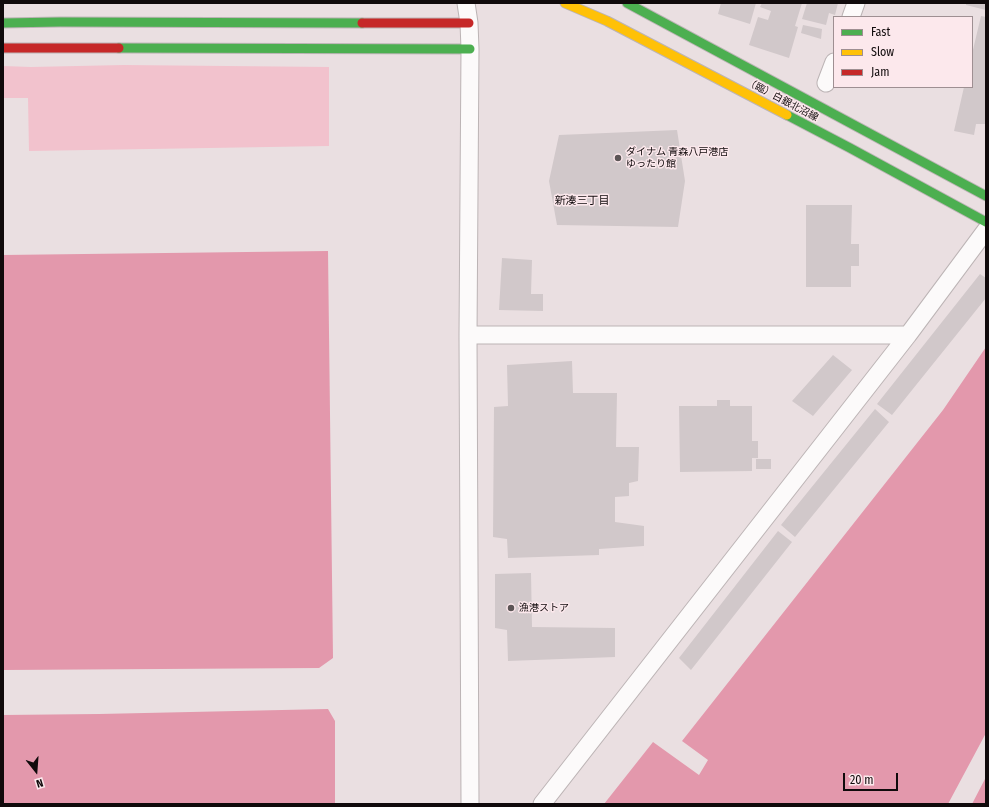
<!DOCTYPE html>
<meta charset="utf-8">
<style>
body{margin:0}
#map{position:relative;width:989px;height:807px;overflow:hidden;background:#eadfe1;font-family:"Fira Sans Condensed",sans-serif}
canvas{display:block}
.frame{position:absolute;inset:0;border:4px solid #100a0b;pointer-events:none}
.legend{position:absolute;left:833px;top:16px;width:140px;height:72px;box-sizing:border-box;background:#fce8ec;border:1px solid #9e8f92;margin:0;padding:5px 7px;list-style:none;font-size:12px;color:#100a0b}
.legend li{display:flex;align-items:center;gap:8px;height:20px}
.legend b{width:20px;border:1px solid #9e8f92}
.north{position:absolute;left:16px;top:751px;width:40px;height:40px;-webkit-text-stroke:3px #fce8ec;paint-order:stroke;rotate:163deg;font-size:11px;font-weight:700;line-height:16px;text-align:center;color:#100a0b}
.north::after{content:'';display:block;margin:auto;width:14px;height:18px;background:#100a0b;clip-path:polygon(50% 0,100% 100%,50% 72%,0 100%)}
.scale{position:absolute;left:843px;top:773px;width:55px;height:18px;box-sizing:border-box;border:2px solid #100a0b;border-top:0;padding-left:5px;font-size:12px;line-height:14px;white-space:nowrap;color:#100a0b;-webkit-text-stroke:3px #fce8ec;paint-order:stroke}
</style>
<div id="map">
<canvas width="989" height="807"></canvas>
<div class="frame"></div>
<ul class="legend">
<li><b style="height:5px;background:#4caf50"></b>Fast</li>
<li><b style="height:5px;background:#ffc107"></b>Slow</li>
<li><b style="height:5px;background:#c62828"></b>Jam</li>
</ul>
<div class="north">N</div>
<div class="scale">20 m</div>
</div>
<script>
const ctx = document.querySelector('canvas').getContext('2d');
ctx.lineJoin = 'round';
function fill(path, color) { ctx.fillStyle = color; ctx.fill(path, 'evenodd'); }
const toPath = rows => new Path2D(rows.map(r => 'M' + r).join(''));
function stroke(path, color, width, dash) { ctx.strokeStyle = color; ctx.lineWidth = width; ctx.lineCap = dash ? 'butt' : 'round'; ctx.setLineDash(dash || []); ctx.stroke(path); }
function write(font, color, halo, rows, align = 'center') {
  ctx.font = font + ' "Fira Sans Condensed","Noto Sans JP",sans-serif'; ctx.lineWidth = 3; ctx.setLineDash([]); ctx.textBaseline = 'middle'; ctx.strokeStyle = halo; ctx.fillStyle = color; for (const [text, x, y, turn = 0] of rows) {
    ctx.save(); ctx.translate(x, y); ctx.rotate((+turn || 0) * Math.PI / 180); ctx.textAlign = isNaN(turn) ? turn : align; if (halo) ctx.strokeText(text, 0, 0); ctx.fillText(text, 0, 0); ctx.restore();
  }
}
const green = toPath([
 [124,65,329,67,329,146,29,151,28,98,3,98,3,66,31,67]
]);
const water = toPath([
 [328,251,333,658,319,668,3,670,3,255],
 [986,347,986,733,948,804,604,804,653,742,699,775,708,760,682,741,943,410],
 [328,709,335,721,335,804,3,804,3,715,99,714],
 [986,777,986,804,972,804]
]);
const building = toPath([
 [721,3,756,3,750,24,718,14],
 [762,3,802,3,795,26,798,27,789,58,749,45,758,17,768,20,771,11,760,7],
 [807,3,838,3,835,15,829,13,826,25,802,19],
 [966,3,986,3,986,10,966,5],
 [981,16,986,17,986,124,976,124,974,135,954,131,964,87,972,87,972,54],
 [803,25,822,29,821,39,801,33],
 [677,130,685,181,678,227,557,225,549,181,559,135],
 [806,205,852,205,851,244,859,244,859,266,851,266,851,287,806,287],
 [502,258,532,260,531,294,543,294,543,311,499,310],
 [980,274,986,278,986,298,892,415,877,404],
 [833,355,852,370,813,416,792,401],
 [572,361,573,393,617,393,616,447,639,447,638,481,629,483,629,496,615,497,615,522,644,526,644,546,599,549,599,555,508,558,507,539,493,537,494,407,508,406,507,365],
 [717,400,730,400,730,406,752,406,752,441,758,441,758,458,752,458,752,471,680,472,679,406,717,406],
 [875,409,889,422,795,537,781,525],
 [756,459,771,459,771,469,756,469],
 [778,531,792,542,691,670,679,658],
 [531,573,532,627,615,628,615,657,508,661,507,630,495,628,495,574]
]);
const street = toPath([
 [466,3,469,23,470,49,468,335,470,804],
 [851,17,856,3],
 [826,83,834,62],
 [468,335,908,335],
 [542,804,908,335,986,230]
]);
const fast = toPath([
 [627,3,986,196],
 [3,23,60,22,362,23],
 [119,48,470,49],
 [787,115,850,148,986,222]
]);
const slow = toPath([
 [565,3,607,21,787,115]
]);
const jam = toPath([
 [362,23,469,23],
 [3,48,119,48]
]);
const markers = [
 [618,158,4,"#5c5556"],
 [511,608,4,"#5c5556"]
];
const streetNames = [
 ["（臨）白銀北沼線",782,100,28]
];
const poiNames = [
 ["ダイナム 青森八戸港店",626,152],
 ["ゆったり館",626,164],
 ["漁港ストア",519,608]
];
const neighbourhoodNames = [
 ["新湊三丁目",582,201]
];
fill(green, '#f2c2cd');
fill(water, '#e398ac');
fill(building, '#d1c8ca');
stroke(street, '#bcb4b5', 19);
stroke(fast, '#bcb4b5', 11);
stroke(slow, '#bcb4b5', 11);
stroke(jam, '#bcb4b5', 11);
stroke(street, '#fcfafa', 17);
stroke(fast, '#4caf50', 9);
stroke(slow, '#ffc107', 9);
stroke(jam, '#c62828', 9);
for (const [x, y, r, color] of markers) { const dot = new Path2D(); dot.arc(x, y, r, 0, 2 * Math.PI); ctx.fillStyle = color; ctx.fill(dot); stroke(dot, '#fce8ec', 1.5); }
write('10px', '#100a0b', '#fce8ec', streetNames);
write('10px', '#100a0b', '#fce8ec', poiNames, 'left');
write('11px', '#100a0b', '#fce8ec', neighbourhoodNames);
</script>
